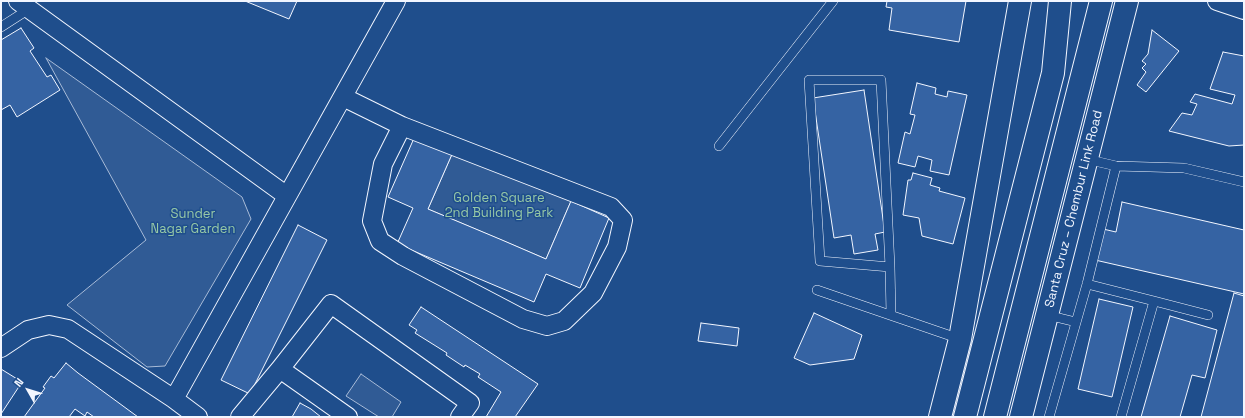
<!DOCTYPE html>
<meta charset="utf-8">
<style>
body{margin:0}
#map{position:relative;width:1245px;height:418px;overflow:hidden;background:#1f4e8c;font-family:"Space Grotesk",sans-serif}
canvas{display:block}
.frame{position:absolute;inset:0;border:2px solid #f2f6ff;pointer-events:none}
.north{position:absolute;left:8px;top:370px;width:40px;height:40px;-webkit-text-stroke:3px #1f4e8c;paint-order:stroke;rotate:309deg;font-size:11px;font-weight:700;line-height:16px;text-align:center;color:#f2f6ff}
.north::after{content:'';display:block;margin:auto;width:14px;height:18px;background:#f2f6ff;clip-path:polygon(50% 0,100% 100%,50% 72%,0 100%)}
</style>
<div id="map">
<canvas width="1245" height="418"></canvas>
<div class="frame"></div>
<div class="north">N</div>
</div>
<script>
const ctx = document.querySelector('canvas').getContext('2d');
ctx.lineJoin = 'round';
function fill(path, color) { ctx.fillStyle = color; ctx.fill(path, 'evenodd'); }
const toPath = rows => new Path2D(rows.map(r => 'M' + r).join(''));
function stroke(path, color, width, dash) { ctx.strokeStyle = color; ctx.lineWidth = width; ctx.lineCap = dash ? 'butt' : 'round'; ctx.setLineDash(dash || []); ctx.stroke(path); }
function write(font, color, halo, rows, align = 'center') {
  ctx.font = font + ' "Space Grotesk",sans-serif'; ctx.lineWidth = 3; ctx.setLineDash([]); ctx.textBaseline = 'middle'; ctx.strokeStyle = halo; ctx.fillStyle = color; for (const [text, x, y, turn = 0] of rows) {
    ctx.save(); ctx.translate(x, y); ctx.rotate((+turn || 0) * Math.PI / 180); ctx.textAlign = isNaN(turn) ? turn : align; if (halo) ctx.strokeText(text, 0, 0); ctx.fillText(text, 0, 0); ctx.restore();
  }
}
const built = toPath([
 [46,58,242,197,251,219,165,366,147,367,67,305,146,240,46,58],
 [453,152,571,201,546,259,428,209,453,152],
 [361,374,401,402,392,417,379,417,346,396,361,374]
]);
const building = toPath([
 [245,1,297,1,289,19,245,1],
 [887,1,966,1,959,42,889,30,892,8,886,7,887,1],
 [21,28,34,48,30,51,47,77,51,75,60,90,17,117,10,105,1,110,1,40,21,28],
 [1152,30,1179,51,1146,92,1137,85,1146,72,1142,68,1146,64,1142,61,1148,54,1152,30],
 [1223,52,1244,56,1244,145,1229,146,1169,131,1182,113,1192,115,1197,104,1190,102,1195,94,1232,104,1235,95,1210,89,1223,52],
 [917,83,936,88,935,94,947,97,948,91,967,95,949,175,930,171,932,160,918,156,915,167,898,163,905,132,910,134,915,115,910,114,917,83],
 [864,90,885,232,875,234,878,250,854,254,851,235,834,238,813,98,864,90],
 [415,136,453,152,428,209,502,240,546,259,571,201,609,218,580,288,546,274,534,302,397,244,413,208,388,197,415,136],
 [913,173,932,178,930,185,940,188,939,191,965,198,953,244,922,236,919,218,903,215,908,180,911,180,913,173],
 [1122,202,1244,230,1244,294,1095,260,1103,229,1116,232,1122,202],
 [298,225,327,240,250,394,221,380,298,225],
 [1234,293,1244,296,1244,417,1201,417,1234,293],
 [1099,299,1133,307,1112,397,1078,389,1099,299],
 [421,307,538,384,515,417,486,417,501,392,478,377,480,374,465,365,464,367,446,355,447,353,415,333,417,330,409,325,421,307],
 [814,313,862,335,854,359,810,365,794,358,814,313],
 [1170,316,1217,330,1205,378,1192,375,1180,417,1141,417,1170,316],
 [701,323,739,328,737,346,698,341,701,323],
 [66,363,78,373,138,417,94,417,87,412,85,416,75,409,69,417,24,417,45,388,43,387,51,376,54,378,66,363],
 [1,369,22,382,1,414,1,369],
 [300,403,311,409,321,417,292,417,300,403]
]);
const lane = toPath([
 [1,27,29,9],
 [719,146,833,1],
 [1086,159,1116,166,1184,168,1244,182],
 [890,267,820,261,809,80,881,80,890,267,891,314],
 [1087,284,1154,301],
 [817,290,960,339],
 [1047,315,1076,322],
 [1049,417,1087,284,1116,166],
 [1121,417,1154,301,1208,315]
]);
const street = toPath([
 [18,1,287,196],
 [1217,1,1244,10],
 [343,97,402,126,611,207,623,220,617,247,593,293,564,321,547,326,523,319,403,256,380,241,372,221,383,164,402,126],
 [1,348,28,330,49,325,68,329,174,399,198,417],
 [174,399,396,1],
 [240,417,280,369],
 [348,417,280,369,331,304,470,403,460,417]
]);
const highway = toPath([
 [940,417,960,339,1020,1],
 [965,417,1053,73,1060,1],
 [995,417,1101,1],
 [1021,417,1127,1]
]);
const parkNames = [
 ["Golden Square",499,198],
 ["2nd Building Park",499,213],
 ["Sunder",193,214],
 ["Nagar Garden",193,229]
];
const streetNames = [
 ["Santa Cruz – Chembur Link Road",1074,209,-76]
];
fill(built, '#305b95');
stroke(built, '#a8bbd7', 1);
fill(building, '#3563a3');
stroke(building, '#f2f6ff', 1);
stroke(lane, '#f2f6ff', 10);
stroke(street, '#f2f6ff', 20);
stroke(highway, '#f2f6ff', 24);
stroke(lane, '#1f4e8c', 9);
stroke(street, '#1f4e8c', 18);
stroke(highway, '#1f4e8c', 22);
write('13px', '#97c8a6', '#1f4e8c', parkNames);
write('13px', '#f2f6ff', '#1f4e8c', streetNames);
</script>
